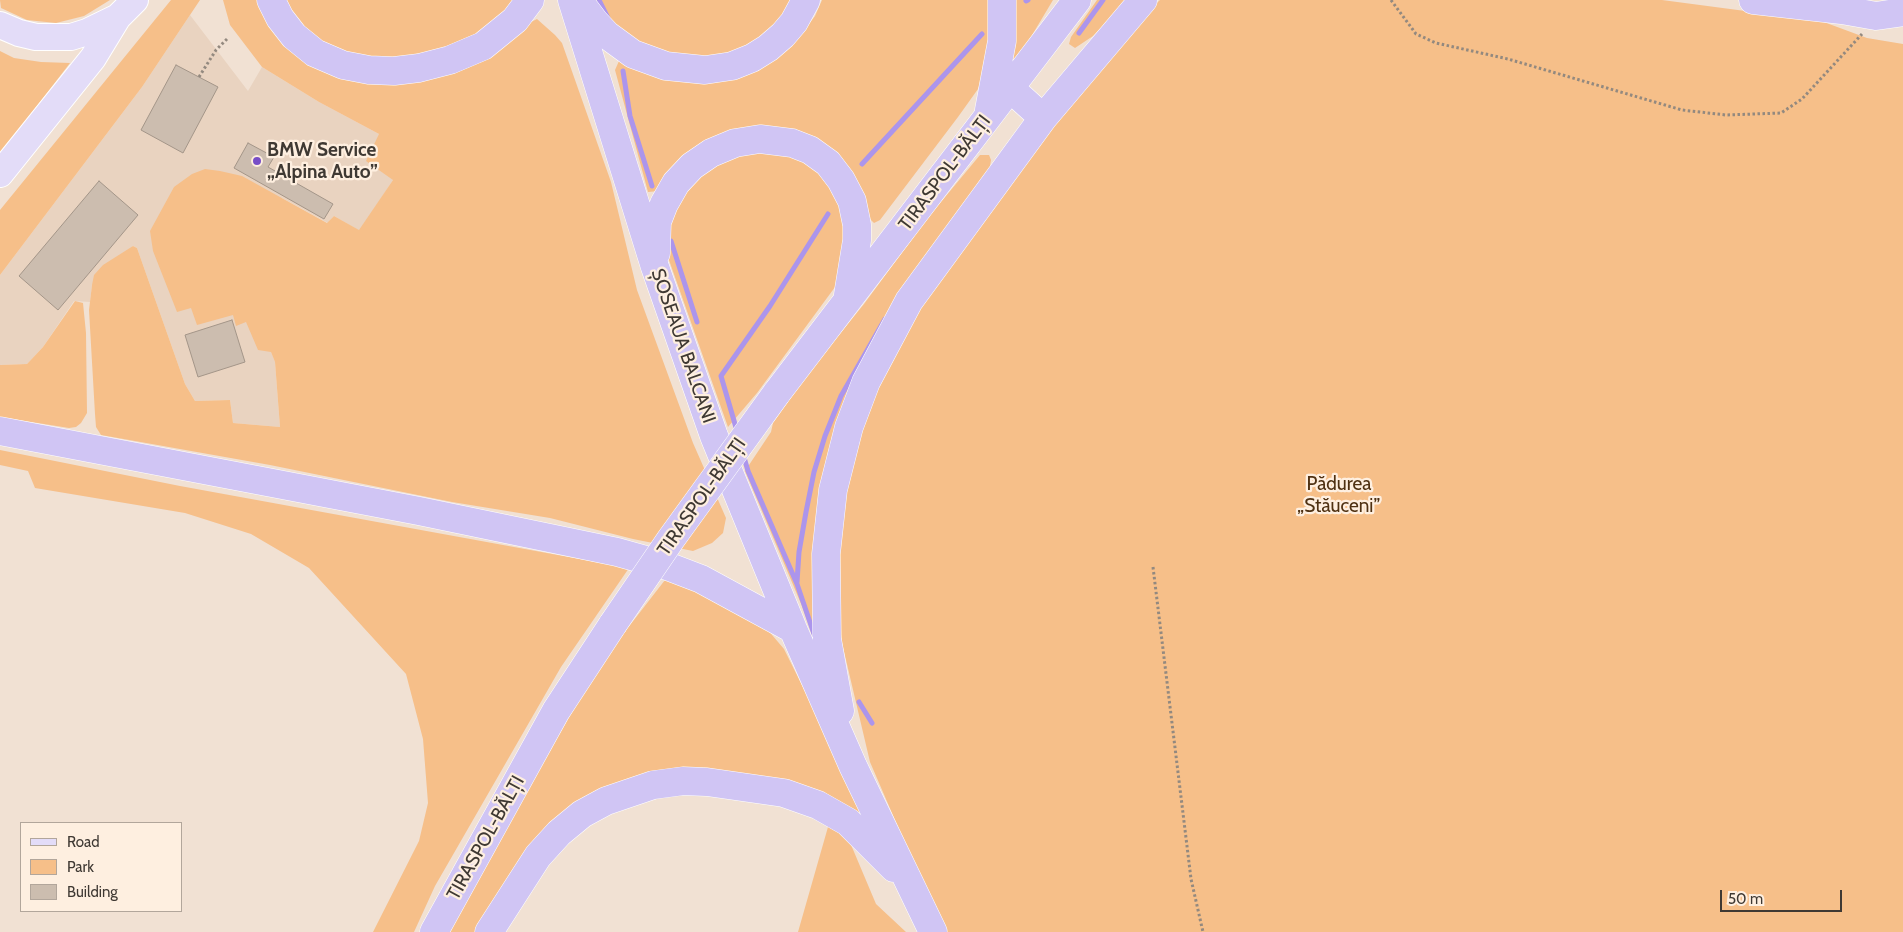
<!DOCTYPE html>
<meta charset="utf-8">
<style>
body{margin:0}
#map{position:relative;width:1903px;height:932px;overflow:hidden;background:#f1e1d3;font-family:Cabin,sans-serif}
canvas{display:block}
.legend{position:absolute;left:20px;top:822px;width:162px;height:90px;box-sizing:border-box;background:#feefe0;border:1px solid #b2a69b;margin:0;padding:6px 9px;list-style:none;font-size:15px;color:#3f3933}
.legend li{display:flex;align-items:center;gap:10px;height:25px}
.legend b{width:25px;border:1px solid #b2a69b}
.scale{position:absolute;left:1720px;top:890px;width:122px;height:22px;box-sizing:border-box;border:2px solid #3f3933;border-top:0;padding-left:6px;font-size:15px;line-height:18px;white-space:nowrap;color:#3f3933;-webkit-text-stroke:4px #feefe0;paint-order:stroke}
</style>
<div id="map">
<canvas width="1903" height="932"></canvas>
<ul class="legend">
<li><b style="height:6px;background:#e3dcf8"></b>Road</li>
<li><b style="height:14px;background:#f6bf89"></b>Park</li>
<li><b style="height:14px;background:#ccbdaf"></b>Building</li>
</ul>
<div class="scale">50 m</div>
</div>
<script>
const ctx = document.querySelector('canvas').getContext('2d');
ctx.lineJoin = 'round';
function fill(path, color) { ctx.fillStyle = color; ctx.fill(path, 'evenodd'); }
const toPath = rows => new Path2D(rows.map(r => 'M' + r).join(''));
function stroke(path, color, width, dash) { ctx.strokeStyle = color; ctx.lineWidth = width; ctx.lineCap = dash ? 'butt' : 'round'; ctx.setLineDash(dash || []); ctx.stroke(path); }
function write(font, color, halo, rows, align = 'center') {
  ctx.font = font + ' Cabin,sans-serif'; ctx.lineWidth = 4.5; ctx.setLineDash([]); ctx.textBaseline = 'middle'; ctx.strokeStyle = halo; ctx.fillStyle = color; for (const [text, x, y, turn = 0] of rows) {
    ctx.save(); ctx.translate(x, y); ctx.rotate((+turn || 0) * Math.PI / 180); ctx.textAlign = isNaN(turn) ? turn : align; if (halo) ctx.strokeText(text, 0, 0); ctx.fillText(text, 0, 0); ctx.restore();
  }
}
const built = toPath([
 [190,15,248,91,262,67,319,102,379,134,393,180,360,231,334,216,328,223,282,198,271,352,275,362,280,427,233,423,230,400,195,401,185,384,137,248,133,246,92,285,90,302,74,301,43,347,27,364,0,365,0,275,142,87]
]);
const green = toPath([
 [0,0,110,0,84,16,56,23,27,20,1,8],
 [171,0,200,0,142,87,0,275,0,210],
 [223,0,261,0,359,78,527,24,537,19,555,35,562,43,611,182,637,290,693,443,726,518,723,533,712,543,693,551,633,539,550,518,452,502,270,465,101,435,96,427,95,414,89,310,92,285,94,275,103,265,133,246,137,248,185,384,195,401,230,400,233,423,280,427,275,362,271,352,258,350,246,322,236,326,233,315,197,325,191,308,177,312,153,251,150,231,174,187,192,174,205,169,220,171,242,176,327,223,334,216,359,230,393,180,366,161,379,134,319,102,262,67,230,25],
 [281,0,522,0,511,14,437,56,349,59,301,28],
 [595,0,798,0,773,31,735,52,716,57,677,58,643,45,609,21],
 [822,0,989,0,991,14,985,70,978,89,958,117,880,220,874,223,784,133,659,191,648,192,615,70,619,61,661,74,803,32,815,16],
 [1009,0,1053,0,1019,57,1012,65],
 [1097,0,1128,0,1093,36,1075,48,1069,44,1071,37],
 [1160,0,1662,0,1821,21,1867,38,1903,44,1903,932,947,932,923,885,870,762,842,643,834,577,849,453,896,342,1028,155,1148,11],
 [0,51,14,58,41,62,70,63,0,154],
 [775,150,811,162,829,179,851,230,838,283,757,393,728,427,664,246,670,215,693,179,733,154],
 [980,155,989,155,991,160,987,184,880,333,814,640,802,606,745,471,771,432,773,423,809,372,864,304,926,220],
 [75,301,83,303,86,333,87,413,81,423,76,427,69,428,0,417,0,365,27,364,43,347],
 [0,450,180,486,629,568,561,667,435,886,414,932,373,932,419,841,428,803,423,739,406,674,309,568,251,534,185,513,35,488,28,471,0,465],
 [665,580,689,588,761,622,784,649,870,822,812,793,619,784,481,932,450,932,470,890,599,665],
 [830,820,849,840,876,904,906,932,798,932]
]);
const stream = toPath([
 [599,0,608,18],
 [1026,1,1028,0],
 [1079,33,1103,0],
 [623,71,630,116,652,186],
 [862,164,982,34],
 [671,241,697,322],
 [737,431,721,376,770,306,828,214],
 [743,454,748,471,797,584,815,637],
 [797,582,799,552,806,512,814,472,825,436,841,396,885,319],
 [859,702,872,723]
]);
const building = toPath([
 [176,65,218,87,183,153,141,130,176,65],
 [248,143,274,157,268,167,333,204,324,219,234,168,248,143],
 [99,181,138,215,58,310,19,276,99,181],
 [232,320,245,362,198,377,185,335,232,320]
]);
const path = toPath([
 [1391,0,1416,34,1436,43,1508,59,1682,110,1726,115,1781,113,1802,99,1862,34],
 [199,77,216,50,227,39],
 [1153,567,1191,879,1203,932]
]);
const primary = toPath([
 [0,25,19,33,36,37,71,37,87,32,118,17,135,0],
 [0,174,93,58,118,17]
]);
const highway = toPath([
 [271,0,280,18,294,36,315,53,343,65,369,70,394,71,419,68,450,60,483,46,515,20,530,0],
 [572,0,655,267,714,436,793,629,853,766,933,932],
 [1753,0,1842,10,1876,16,1903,12],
 [579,1,594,21,607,35,633,54,666,66,705,70,732,66,752,58,768,48,783,35,794,22,806,0],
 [1010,88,1043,118],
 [989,110,1002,41,1002,0],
 [656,253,657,222,664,204,676,183,692,166,711,153,735,143,760,139,792,143,810,150,828,163,841,180,852,201,857,225,857,240,848,295],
 [776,394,1077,0],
 [0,431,419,511,617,552,667,566,701,579,793,629],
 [840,711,827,639,826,554,833,490,849,427,866,382,909,301,1043,118,1143,0],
 [434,932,556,711,613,624],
 [489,932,538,856,559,833,582,814,606,801,653,785,683,781,707,782,784,793,818,805,848,822,894,868]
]);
const highwayBridge = toPath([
 [613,624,671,539,776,394]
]);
const markers = [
 [257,161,5,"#774ec7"]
];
const poiNames = [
 ["BMW Service",267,150],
 ["„Alpina Auto”",267,172]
];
const streetNames = [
 ["TIRASPOL-BĂLȚI",945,173,-53],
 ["ȘOSEAUA BALCANI",683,346,71],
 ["TIRASPOL-BĂLȚI",702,497,-55],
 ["TIRASPOL-BĂLȚI",486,838,-61]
];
const parkNames = [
 ["Pădurea",1339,484],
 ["„Stăuceni”",1339,506]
];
fill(built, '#e9d3c0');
fill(green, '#f6bf89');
stroke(stream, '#ac95ec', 5);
fill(building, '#ccbdaf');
stroke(building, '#a49689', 1);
stroke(primary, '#fff', 28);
stroke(highway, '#fff', 29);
stroke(path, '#93897f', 3, [2.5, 2.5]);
stroke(primary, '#e3dcf8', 26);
stroke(highway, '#d0c5f4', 28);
stroke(highwayBridge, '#fff', 29, []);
stroke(highwayBridge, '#d0c5f4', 28);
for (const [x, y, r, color] of markers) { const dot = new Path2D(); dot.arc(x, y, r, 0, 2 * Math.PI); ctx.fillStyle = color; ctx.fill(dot); stroke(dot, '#feefe0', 2); }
write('bold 19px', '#3f3933', '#feefe0', poiNames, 'left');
write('19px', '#3f3933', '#feefe0', streetNames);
write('19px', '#4f3112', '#feefe0', parkNames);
</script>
